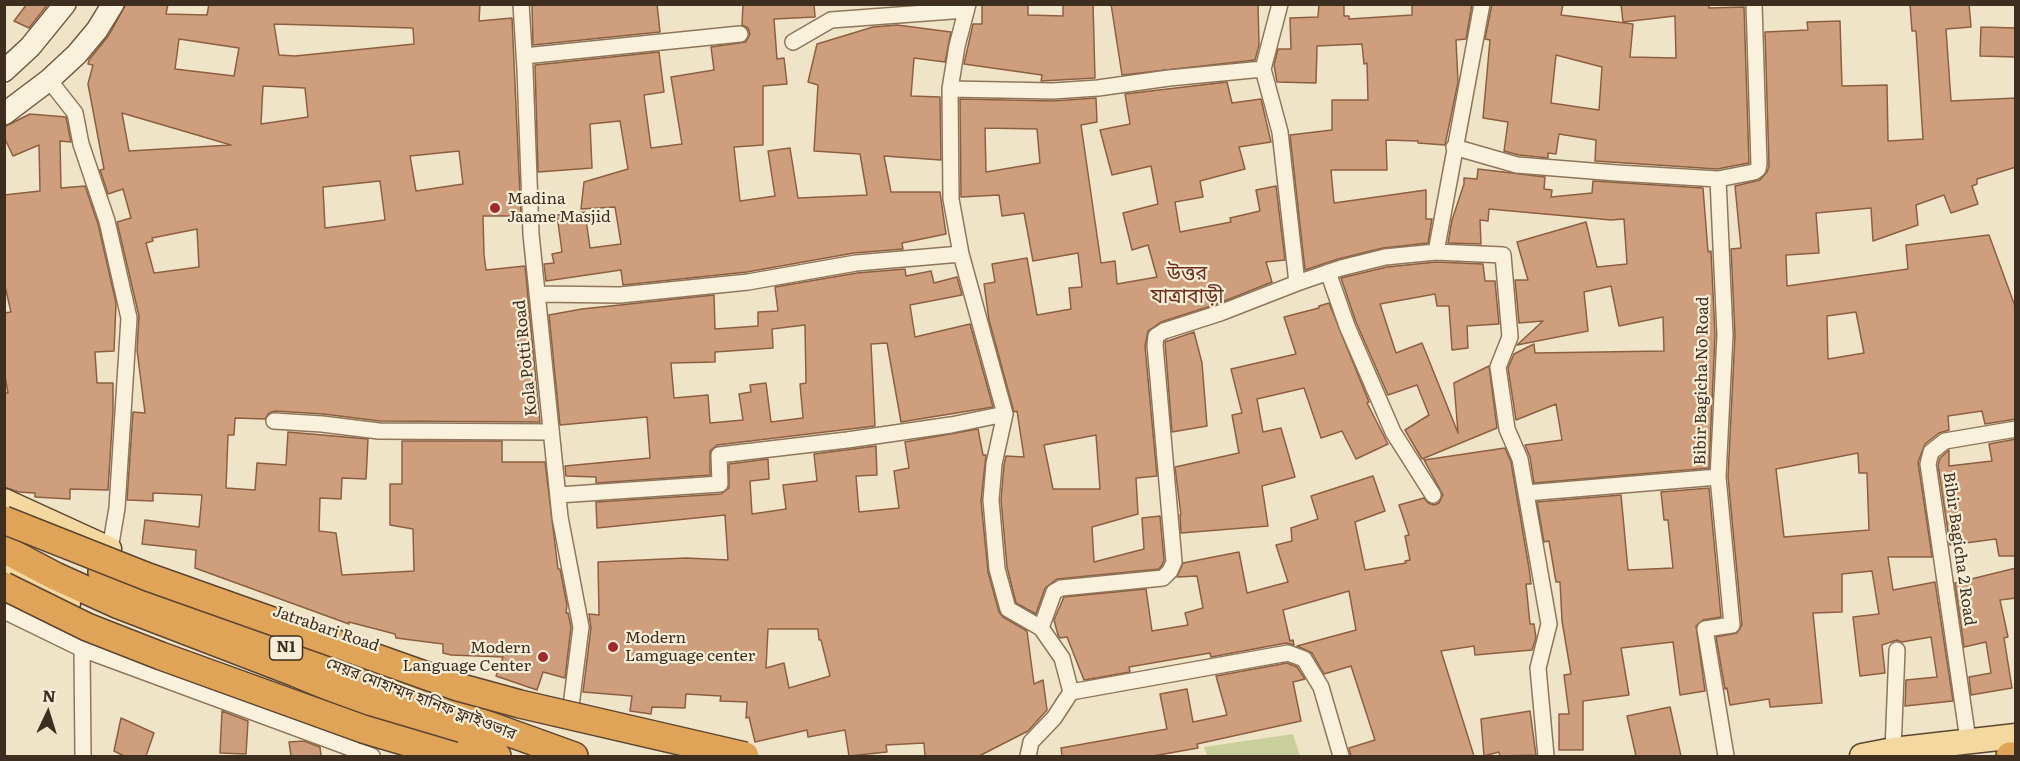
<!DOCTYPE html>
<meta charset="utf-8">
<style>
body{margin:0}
#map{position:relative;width:2020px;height:761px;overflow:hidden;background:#f0e4c8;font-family:Literata,serif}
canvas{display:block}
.frame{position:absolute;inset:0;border:6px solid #3d2e20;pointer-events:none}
.north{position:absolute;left:18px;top:683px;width:60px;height:60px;-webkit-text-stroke:4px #f7eed8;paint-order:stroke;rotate:4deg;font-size:16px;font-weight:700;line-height:24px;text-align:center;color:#3d2e20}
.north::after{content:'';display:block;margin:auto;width:21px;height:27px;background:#3d2e20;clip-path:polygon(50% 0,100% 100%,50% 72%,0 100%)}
</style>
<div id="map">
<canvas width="2020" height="761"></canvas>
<div class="frame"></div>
<div class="north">N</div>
</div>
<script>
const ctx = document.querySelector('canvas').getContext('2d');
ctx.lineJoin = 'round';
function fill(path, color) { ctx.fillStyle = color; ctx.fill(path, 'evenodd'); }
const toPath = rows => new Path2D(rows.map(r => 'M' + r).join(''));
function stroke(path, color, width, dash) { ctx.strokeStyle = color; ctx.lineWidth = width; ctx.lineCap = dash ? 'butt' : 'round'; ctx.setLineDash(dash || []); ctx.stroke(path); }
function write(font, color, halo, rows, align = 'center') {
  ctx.font = font + ' Literata,"Noto Sans Bengali",serif'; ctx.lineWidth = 4.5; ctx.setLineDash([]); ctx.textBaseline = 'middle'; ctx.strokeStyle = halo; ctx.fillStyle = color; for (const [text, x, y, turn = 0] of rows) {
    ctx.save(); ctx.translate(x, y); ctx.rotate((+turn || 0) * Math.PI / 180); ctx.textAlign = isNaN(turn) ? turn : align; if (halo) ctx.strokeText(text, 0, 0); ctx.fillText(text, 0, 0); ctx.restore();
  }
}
const green = toPath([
 [1293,734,1300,756,1207,756,1204,747]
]);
const building = toPath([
 [27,4,48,4,29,28,14,21,27,4],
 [126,4,168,4,166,14,207,15,209,4,480,4,479,21,512,18,521,216,483,216,484,255,486,270,525,266,540,422,380,421,323,414,275,411,269,413,265,419,235,418,234,435,228,435,226,488,255,490,257,463,286,465,288,432,368,439,366,479,342,478,341,499,320,498,319,531,336,533,342,575,414,571,413,529,390,525,390,484,402,484,402,441,502,441,502,462,545,462,558,569,560,569,567,605,566,613,568,613,571,627,565,678,543,672,537,690,496,676,503,657,451,655,443,653,443,644,396,638,395,634,349,622,349,624,195,568,196,550,142,544,145,520,199,527,202,495,153,493,153,501,127,500,133,412,145,413,137,350,139,316,117,222,131,218,123,189,108,194,100,170,104,169,88,84,93,65,88,64,89,60,109,35,126,4],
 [274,24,413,28,414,44,295,56,279,55,274,24],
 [179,39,239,48,234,76,175,69,179,39],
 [263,86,305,88,308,117,261,124,263,86],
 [122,113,231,145,129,151,122,113],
 [459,151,463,184,416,191,410,156,459,151],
 [380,181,385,220,325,228,323,187,380,181],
 [197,229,199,267,154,273,146,243,153,241,152,238,197,229],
 [532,4,657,4,660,32,533,45,532,4],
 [743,4,814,4,815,17,774,19,777,59,784,58,787,84,763,86,763,145,734,147,740,201,775,196,768,151,790,148,798,198,867,195,860,154,814,151,818,85,808,82,817,44,873,27,897,25,951,32,945,62,914,58,911,96,940,97,941,160,884,156,891,192,940,192,946,234,902,243,903,249,854,253,747,272,623,285,621,270,546,281,544,264,554,263,552,254,562,252,557,215,585,212,590,248,621,244,615,207,581,209,584,182,628,169,620,121,590,124,592,168,538,172,535,65,659,52,664,92,644,95,651,148,682,144,671,77,714,70,711,47,746,42,750,34,748,28,742,25,743,4],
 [982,4,1028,4,1028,15,1063,16,1063,4,1093,4,1095,78,1041,81,1042,75,964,64,973,24,982,24,982,4],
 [1111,4,1258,4,1259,45,1255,60,1122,75,1111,4],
 [1319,4,1344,4,1344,16,1349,16,1349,19,1412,15,1412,4,1472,4,1466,39,1456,40,1458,82,1445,145,1418,143,1418,141,1386,140,1387,170,1331,170,1334,203,1426,190,1426,219,1432,219,1428,243,1383,248,1338,259,1305,270,1290,135,1332,130,1332,100,1368,100,1367,63,1364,64,1362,44,1317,46,1316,83,1277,82,1274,65,1278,49,1291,49,1290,18,1318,17,1319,4],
 [1492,4,1563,4,1561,15,1633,24,1630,57,1676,58,1675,16,1623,22,1621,4,1709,4,1709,8,1744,7,1749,163,1717,169,1595,161,1596,140,1559,134,1556,154,1548,153,1548,158,1519,155,1504,151,1508,122,1483,118,1490,40,1485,39,1492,4],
 [1556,55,1602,67,1599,110,1551,103,1556,55],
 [1910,4,1969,4,1971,27,1946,29,1951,101,2016,98,2016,167,1977,179,1977,184,1972,186,1978,204,1951,213,1944,195,1916,205,1918,225,1873,241,1871,208,1816,213,1819,253,1786,255,1787,286,1908,269,1906,245,1989,235,2016,309,2016,419,1985,424,1982,411,1948,416,1949,430,1939,433,1925,444,1918,462,1932,557,1888,557,1893,590,1935,582,1953,701,1905,706,1906,680,1937,677,1931,637,1902,642,1897,640,1882,645,1885,673,1860,676,1853,617,1879,614,1872,571,1842,574,1842,612,1813,613,1822,703,1770,707,1769,699,1730,705,1727,688,1725,689,1716,637,1737,633,1742,625,1728,477,1735,335,1731,249,1741,248,1735,186,1760,180,1767,172,1769,166,1765,32,1808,30,1807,22,1840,21,1842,86,1887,85,1888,141,1923,139,1916,31,1912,31,1910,4],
 [1856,312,1864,353,1828,359,1827,316,1856,312],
 [1858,453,1859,473,1867,473,1869,530,1784,537,1776,469,1858,453],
 [1981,27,2016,28,2016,57,1980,56,1981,27],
 [1227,82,1232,103,1261,99,1271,142,1239,147,1245,169,1200,181,1203,197,1175,202,1180,232,1231,222,1230,218,1260,211,1256,190,1276,186,1285,260,1266,262,1272,282,1217,304,1161,322,1148,331,1145,346,1157,476,1136,478,1138,514,1092,527,1094,562,1144,549,1142,518,1160,516,1164,560,1162,565,1159,569,1057,579,1045,588,1036,614,1016,603,1007,567,1001,500,1004,465,1006,456,1024,457,1017,411,1014,412,989,320,984,284,995,282,992,264,1027,258,1037,315,1071,309,1069,288,1082,287,1078,253,1033,261,1024,213,1002,216,999,195,961,197,960,99,1053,101,1096,98,1097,122,1081,125,1101,263,1115,261,1117,284,1157,277,1148,245,1132,250,1123,213,1158,204,1151,166,1112,175,1100,130,1130,124,1125,94,1227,82],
 [985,128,1037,129,1040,163,986,172,985,128],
 [1096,435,1100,489,1053,489,1044,445,1096,435],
 [30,114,66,117,71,142,60,141,61,188,85,186,98,224,116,303,114,351,95,352,97,383,113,383,113,411,108,490,70,489,70,499,35,497,35,493,19,492,4,487,4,392,8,393,4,370,4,313,11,312,4,282,4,195,40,191,39,145,13,156,4,137,4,127,30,114],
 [1478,169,1545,177,1544,189,1552,190,1551,197,1592,193,1593,181,1703,188,1708,252,1711,251,1715,335,1709,468,1534,483,1530,457,1525,445,1562,440,1556,404,1516,420,1508,368,1514,354,1534,344,1535,353,1664,351,1663,317,1619,326,1611,286,1584,292,1588,331,1517,345,1543,321,1519,323,1515,280,1528,280,1517,242,1586,222,1597,267,1627,264,1624,219,1611,220,1489,209,1488,221,1480,220,1481,244,1448,243,1452,220,1464,184,1464,178,1477,179,1478,169],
 [1436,262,1483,264,1485,281,1495,281,1499,324,1467,326,1468,348,1452,350,1449,306,1437,306,1435,294,1380,304,1396,353,1422,343,1458,433,1454,383,1489,366,1497,428,1422,459,1405,430,1429,415,1417,385,1388,395,1356,322,1341,278,1387,267,1436,262],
 [905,269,906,276,931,271,934,283,957,277,962,295,910,305,915,337,970,324,993,407,901,422,887,343,871,344,875,426,717,445,710,451,710,475,596,483,596,477,566,476,565,466,650,458,647,417,560,425,549,315,582,309,714,295,715,329,758,326,758,312,778,311,775,287,857,273,905,269],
 [805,325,806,383,800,384,803,418,771,422,766,383,750,385,751,392,739,394,743,420,710,423,708,395,674,398,671,363,715,362,715,352,773,348,772,329,805,325],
 [1329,303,1369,402,1367,403,1388,444,1356,459,1342,431,1321,438,1304,388,1257,399,1263,432,1281,428,1295,477,1262,486,1268,526,1181,533,1180,515,1181,515,1175,467,1239,453,1232,415,1242,413,1231,369,1296,354,1284,317,1319,308,1319,306,1329,303],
 [1194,332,1202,363,1207,426,1172,432,1165,342,1194,332],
 [978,429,983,455,986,455,981,501,988,572,999,612,1003,617,1027,631,1034,684,1043,680,1047,710,1028,731,979,756,925,756,924,743,886,745,887,752,849,756,845,730,808,737,807,730,755,742,749,717,746,718,747,702,720,701,721,696,686,694,685,708,652,707,651,714,630,711,632,696,583,692,591,628,589,614,599,615,598,562,686,558,728,560,725,515,597,528,596,502,721,494,729,488,729,464,768,459,769,479,750,481,752,514,786,509,783,485,817,481,814,454,876,446,877,475,856,476,859,512,899,508,894,471,909,468,905,442,978,429],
 [768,629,818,629,819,640,821,640,830,676,789,688,784,663,766,668,768,629],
 [2016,439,2016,556,1999,556,1996,539,1950,545,1938,465,1940,458,1949,450,1949,466,1992,461,1989,444,2016,439],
 [1505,448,1511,462,1529,568,1531,584,1526,584,1530,624,1534,624,1536,638,1532,650,1475,655,1474,646,1441,651,1474,756,1351,756,1349,748,1375,740,1351,666,1324,674,1312,653,1297,646,1356,630,1349,591,1283,610,1290,641,1293,640,1294,645,1286,643,1211,657,1210,653,1129,667,1130,672,1084,680,1067,637,1060,638,1058,635,1054,620,1064,597,1146,589,1152,631,1188,625,1185,613,1203,608,1197,576,1177,577,1183,563,1239,552,1247,593,1288,582,1276,545,1292,541,1291,528,1318,519,1311,496,1373,476,1385,511,1355,522,1365,570,1406,563,1405,561,1410,560,1405,536,1409,535,1399,505,1424,498,1428,503,1434,505,1439,503,1443,495,1424,460,1505,448],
 [1709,488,1721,617,1703,620,1696,626,1705,691,1680,695,1673,642,1621,648,1629,695,1583,701,1583,750,1559,750,1559,714,1569,714,1564,675,1571,674,1562,621,1560,582,1556,582,1549,541,1544,542,1537,502,1621,495,1628,570,1673,568,1668,520,1664,520,1661,492,1709,488],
 [2016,568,2016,598,2000,600,2008,637,2004,638,2012,688,1971,695,1969,677,1991,673,1986,642,1964,647,1955,583,2016,568],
 [1287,663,1297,667,1305,679,1293,682,1301,721,1197,744,1198,748,1153,756,1062,756,1061,748,1167,729,1160,694,1187,689,1193,722,1227,715,1216,676,1287,663],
 [1670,707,1681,756,1636,756,1627,716,1670,707],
 [222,711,248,721,246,754,220,753,222,711],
 [1530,711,1536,755,1500,756,1499,752,1484,756,1481,719,1530,711],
 [121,718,154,733,146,756,124,756,114,751,121,718],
 [304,741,320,747,321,756,291,756,289,742,304,741]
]);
const street = toPath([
 [521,4,525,69,531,234,560,517,581,627,571,706],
 [968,4,957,46,950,89,951,199,961,254,1005,414,994,464,991,500,997,569,1008,609,1041,628,1062,658,1071,692,1054,718,1031,742,1028,756],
 [793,42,831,20,966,10],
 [524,56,740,34],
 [49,80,75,113,81,144,107,221,129,318,117,508,110,549],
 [950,89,1053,91,1098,88,1169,78,1263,69,1280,4],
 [1454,147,1517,165,1617,173,1718,179],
 [1436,252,1482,4],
 [1328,272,1347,326,1393,432,1433,495],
 [1297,283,1341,268,1385,257,1436,252,1503,255,1510,337,1498,367,1507,429,1520,459,1526,493],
 [537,294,620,295,748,282,856,263,961,254],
 [274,421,322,424,379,431,551,432],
 [1718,477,1732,625,1705,629,1726,756],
 [558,495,720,484,719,455,847,440,951,425,1005,414],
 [4,611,82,649,372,756],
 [1041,628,1054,592,1061,588,1163,578,1170,571,1174,562,1155,345,1156,336,1164,331,1220,313,1297,283,1280,132,1263,69],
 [82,649,83,756],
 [1071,692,1288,653,1304,659,1321,687,1341,756],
 [1968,740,1928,464,1931,452,1945,441,2016,429],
 [1893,750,1897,650],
 [1546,756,1538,668,1549,624,1526,493,1718,477,1725,335,1718,179,1754,172,1758,169,1759,164,1754,4]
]);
const secondary = toPath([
 [4,71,30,47,65,4],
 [4,114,49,80,77,54,97,30,113,4]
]);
const primary = toPath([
 [4,501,109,549],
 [4,570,68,603],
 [1862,756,1893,750,2016,736]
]);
const highway = toPath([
 [4,549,55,576,119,605,296,673,497,756],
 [102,572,160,598,388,689,574,756],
 [2010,756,2016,756]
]);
const highwayBridge = toPath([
 [4,520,148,577,458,687,520,704,745,756],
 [4,586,87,627,161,656,363,729,454,756]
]);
const markers = [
 [495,208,6,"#9e2a2b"],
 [613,647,6,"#9e2a2b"],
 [543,657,6,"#9e2a2b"]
];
const shields = [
 [286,648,33]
];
const shieldNames = [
 ["N1",286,648]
];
const poiNames = [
 ["Madina",507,199],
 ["Jaame Masjid",507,217],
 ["Modern",625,638],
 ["Lamguage center",625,656],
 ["Modern",531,648,"right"],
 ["Language Center",531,666,"right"]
];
const streetNames = [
 ["Kola Potti Road",526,358,-96],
 ["Bibir Bagicha No Road",1702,381,-89],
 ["Bibir Bagicha 2 Road",1959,549,82],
 ["Jatrabari Road",326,629,19],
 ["মেয়র মোহাম্মদ হানিফ ফ্লাইওভার",421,699,21]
];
const quarterNames = [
 ["উত্তর",1187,274],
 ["যাত্রাবাড়ী",1187,297]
];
fill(green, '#c9cf9b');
fill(building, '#cf9f7d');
stroke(building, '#8d5f41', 1.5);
stroke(street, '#8d765c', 18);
stroke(secondary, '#6f573f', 24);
stroke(primary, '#5b4430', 27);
stroke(highway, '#5b4430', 30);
stroke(street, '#faf1dc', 15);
stroke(secondary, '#faf1dc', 21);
stroke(primary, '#f3d9a0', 24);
stroke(highway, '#e0a458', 27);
stroke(highwayBridge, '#5b4430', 30, []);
stroke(highwayBridge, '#e0a458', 27);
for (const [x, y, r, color] of markers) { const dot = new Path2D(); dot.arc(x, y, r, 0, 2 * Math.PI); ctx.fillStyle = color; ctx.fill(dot); stroke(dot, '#f7eed8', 2); }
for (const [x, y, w] of shields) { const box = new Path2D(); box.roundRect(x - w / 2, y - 12, w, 24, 4.5); ctx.fillStyle = '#f7eed8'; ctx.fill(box); stroke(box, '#3d2e20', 1.5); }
write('bold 15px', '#3d2e20', null, shieldNames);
write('16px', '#3d2e20', '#f7eed8', poiNames, 'left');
write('16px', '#3d2e20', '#f7eed8', streetNames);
write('20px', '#6b2e1e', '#f7eed8', quarterNames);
</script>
